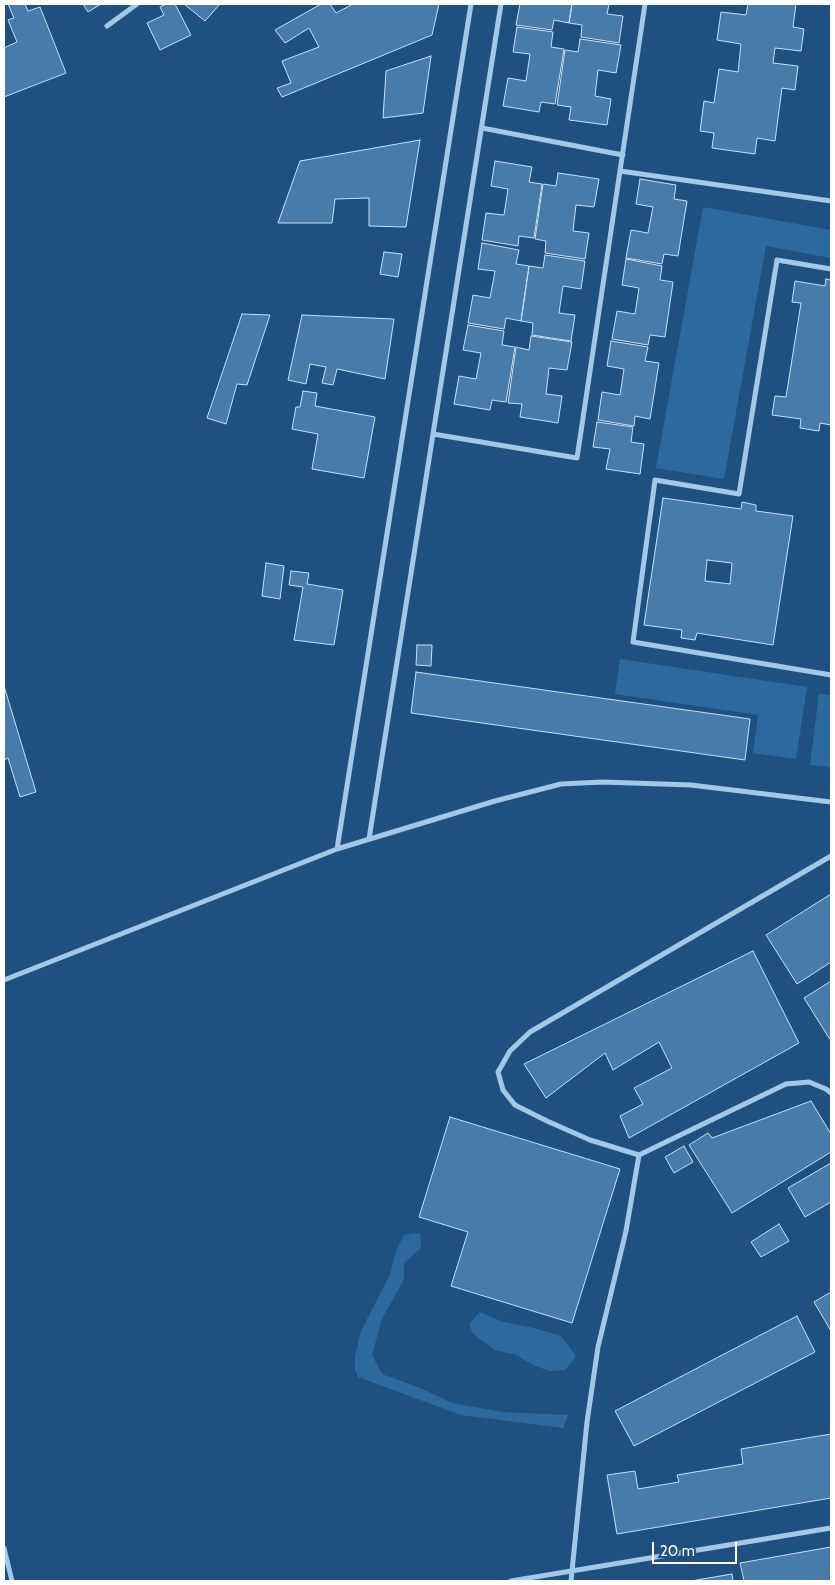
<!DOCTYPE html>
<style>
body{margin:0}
#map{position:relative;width:835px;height:1585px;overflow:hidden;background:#1e5180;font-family:Cabin,sans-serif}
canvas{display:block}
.frame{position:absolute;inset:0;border:5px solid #fff;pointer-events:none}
.scale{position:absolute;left:652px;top:1542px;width:85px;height:22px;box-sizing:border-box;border:2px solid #fff;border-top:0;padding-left:6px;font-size:15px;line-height:18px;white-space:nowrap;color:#fff;-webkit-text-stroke:4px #1e5180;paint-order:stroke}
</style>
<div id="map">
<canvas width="835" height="1585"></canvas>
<div class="frame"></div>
<div class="scale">20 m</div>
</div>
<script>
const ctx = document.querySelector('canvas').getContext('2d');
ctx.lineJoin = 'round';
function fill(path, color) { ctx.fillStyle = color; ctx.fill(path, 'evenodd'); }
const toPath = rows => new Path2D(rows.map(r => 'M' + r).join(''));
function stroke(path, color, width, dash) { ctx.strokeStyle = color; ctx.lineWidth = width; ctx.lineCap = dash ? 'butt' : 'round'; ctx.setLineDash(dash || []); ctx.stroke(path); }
const green = toPath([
 [703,207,831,230,831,258,766,246,724,479,656,468],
 [620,659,807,687,796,759,753,753,758,715,615,694],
 [819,694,831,695,831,767,810,765],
 [420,1233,421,1248,404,1263,404,1279,382,1319,372,1355,382,1374,420,1388,452,1403,502,1412,568,1415,563,1428,461,1415,358,1377,355,1370,355,1356,361,1331,390,1274,396,1251,404,1235],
 [480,1312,503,1322,530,1327,561,1336,576,1356,565,1370,549,1371,533,1365,516,1355,495,1350,473,1334,469,1324]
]);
const building = toPath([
 [8,4,25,4,28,11,40,7,66,73,4,97,4,48,17,42,8,20,14,18,8,4],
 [83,4,101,4,88,12,83,4],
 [166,4,175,4,191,35,160,50,147,23,164,15,160,7,166,4],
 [184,4,220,4,205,21,184,4],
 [321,4,330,4,336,13,353,4,439,4,432,35,282,97,277,88,291,83,282,61,319,47,309,28,285,43,275,30,321,4],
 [520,4,572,4,569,23,554,20,552,30,516,25,520,4],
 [572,4,609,4,607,14,623,16,619,43,581,37,582,25,569,23,572,4],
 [748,4,796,4,793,27,804,29,801,51,775,48,773,63,798,66,795,90,782,88,775,141,757,138,755,154,712,148,714,133,700,131,704,101,714,103,719,69,738,72,741,44,717,40,721,12,746,15,748,4],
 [517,27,553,32,551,47,564,49,555,104,541,102,539,112,503,106,508,78,526,81,530,54,513,52,517,27],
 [580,39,621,45,616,73,598,70,595,96,611,99,607,125,569,120,571,107,557,105,565,50,578,52,580,39],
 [431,56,423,113,383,118,386,71,431,56],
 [420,140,406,227,369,226,369,198,335,199,332,223,278,223,300,161,420,140],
 [495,161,532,167,529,182,542,184,534,238,519,236,518,246,482,240,486,213,504,215,508,189,491,186,495,161],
 [558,173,599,179,594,207,576,205,573,231,589,233,585,259,545,253,546,241,535,239,543,184,556,186,558,173],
 [640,179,676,185,674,199,687,201,678,256,664,254,662,264,626,258,631,230,648,233,653,207,636,204,640,179],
 [482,243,519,250,516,264,529,266,521,321,506,318,504,329,468,323,473,295,490,298,495,271,478,269,482,243],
 [384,252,402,254,398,277,380,274,384,252],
 [545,255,585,261,581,289,563,286,559,313,575,315,571,341,532,335,533,323,521,321,529,266,543,268,545,255],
 [626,259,662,266,660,280,673,282,665,337,650,335,648,345,612,339,617,311,635,314,639,288,622,285,626,259],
 [826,279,831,280,831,425,820,423,819,431,800,428,801,419,772,415,775,396,786,397,801,303,792,302,795,281,825,286,826,279],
 [242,314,270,315,247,385,237,384,226,424,207,418,242,314],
 [302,315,394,319,385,379,337,369,333,385,322,383,326,367,310,364,306,384,288,380,302,315],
 [468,325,504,331,502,345,515,347,506,402,492,400,490,410,454,404,459,376,476,379,481,353,463,350,468,325],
 [531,336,572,342,567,370,549,368,546,394,562,396,558,423,520,417,522,404,508,403,516,347,529,350,531,336],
 [611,341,648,347,645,361,659,363,650,419,635,416,634,426,598,420,602,392,620,395,624,369,607,366,611,341],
 [303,391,317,393,315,406,375,417,364,478,312,469,318,434,292,429,296,407,300,407,303,391],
 [597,422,633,427,631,442,644,444,640,474,606,469,610,449,593,447,597,422],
 [663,498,741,509,742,502,756,505,756,511,793,516,773,645,697,633,695,640,681,638,682,630,644,625,663,498],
 [707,560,732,563,730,584,705,581,707,560],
 [266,563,284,566,280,599,262,596,266,563],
 [291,571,309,573,307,584,343,590,334,645,294,640,303,587,289,585,291,571],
 [417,645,432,645,431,666,416,665,417,645],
 [416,672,750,719,745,760,411,713,416,672],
 [4,686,36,792,20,797,8,758,4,760,4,686],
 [831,894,831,962,797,984,766,935,831,894],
 [753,951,799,1043,629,1138,620,1116,643,1104,634,1088,672,1068,659,1042,613,1070,605,1053,546,1098,524,1064,753,951],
 [831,981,831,1041,804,998,831,981],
 [811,1101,831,1134,831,1152,732,1213,689,1145,708,1133,712,1138,811,1101],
 [450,1117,620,1169,572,1323,451,1286,468,1232,419,1217,450,1117],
 [684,1146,693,1162,674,1173,665,1157,684,1146],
 [831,1163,831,1202,805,1217,788,1188,831,1163],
 [779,1224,789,1241,761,1257,751,1242,779,1224],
 [831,1292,831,1331,814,1302,831,1292],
 [797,1316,815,1352,634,1446,615,1411,797,1316],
 [831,1434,831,1498,617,1534,607,1475,635,1471,638,1489,679,1482,677,1475,743,1464,741,1449,831,1434],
 [831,1547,831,1581,744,1581,740,1563,831,1547],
 [732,1574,733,1581,691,1581,732,1574]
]);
const street = toPath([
 [107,26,137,4],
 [482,128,623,155],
 [620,171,831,201],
 [831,269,777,260,739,494,655,480,633,642,831,675],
 [433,434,577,458,645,4],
 [369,839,501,4],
 [337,849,471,4],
 [831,856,530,1032,510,1051,498,1072,503,1090,515,1105,547,1121,590,1140,639,1155,786,1084,809,1082,826,1089,831,1093],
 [4,980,337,849,495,801,561,784,603,782,691,785,831,802],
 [4,1548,12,1581],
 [511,1581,831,1528],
 [571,1581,587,1422,598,1347,626,1231,639,1155]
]);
fill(green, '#2d699d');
fill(building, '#467baa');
stroke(building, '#c7e0f7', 1);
stroke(street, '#a2c8e9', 5);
</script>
